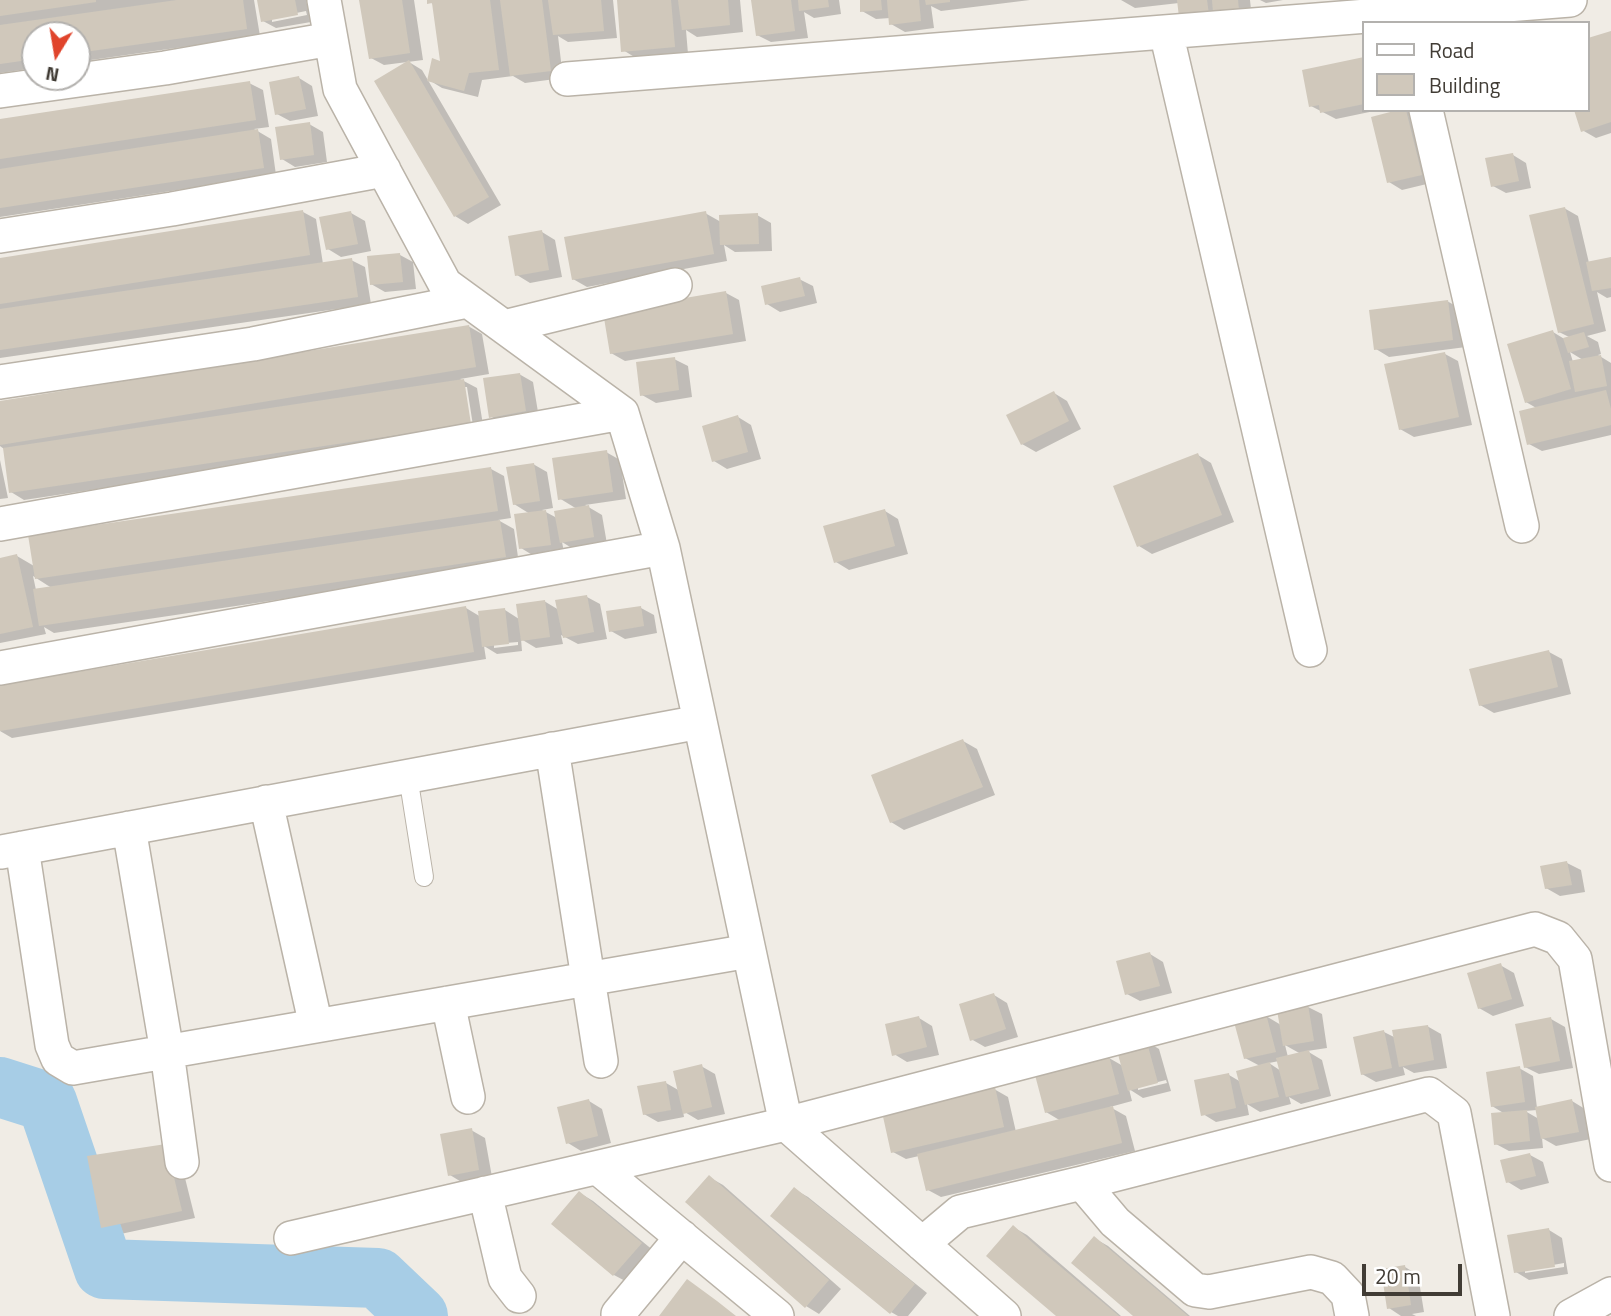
<!DOCTYPE html>
<style>
body{margin:0}
#map{position:relative;width:1611px;height:1316px;overflow:hidden;background:#f0ece5;font-family:"Titillium Web",sans-serif}
canvas{display:block}
.legend{position:absolute;left:1362px;top:21px;width:228px;height:91px;box-sizing:border-box;background:#fff;border:2px solid #b3b1ae;margin:0;padding:9px 12px;list-style:none;font-size:21px;color:#413c35}
.legend li{display:flex;align-items:center;gap:14px;height:35px}
.legend b{width:35px;border:2px solid #b3b1ae}
.north{position:absolute;left:21px;top:21px;width:70px;height:70px;box-sizing:border-box;background:#fff;border:2px solid #b3b1ae;border-radius:50%;rotate:191deg;font-size:19px;font-weight:700;line-height:28px;text-align:center;color:#413c35}
.north::after{content:'';display:block;margin:auto;width:24px;height:32px;background:#e0442c;clip-path:polygon(50% 0,100% 100%,50% 72%,0 100%)}
.scale{position:absolute;left:1362px;top:1264px;width:100px;height:32px;box-sizing:border-box;border:4px solid #413c35;border-top:0;padding-left:9px;font-size:21px;line-height:24px;white-space:nowrap;color:#413c35;-webkit-text-stroke:5px #fff;paint-order:stroke}
</style>
<div id="map">
<canvas width="1611" height="1316"></canvas>
<ul class="legend">
<li><b style="height:9px;background:#fff"></b>Road</li>
<li><b style="height:19px;background:#d0c8bb"></b>Building</li>
</ul>
<div class="north">N</div>
<div class="scale">20 m</div>
</div>
<script>
const ctx = document.querySelector('canvas').getContext('2d');
ctx.lineJoin = 'round';
function fill(path, color) { ctx.fillStyle = color; ctx.fill(path, 'evenodd'); }
const toPath = rows => new Path2D(rows.map(r => 'M' + r).join(''));
function stroke(path, color, width, dash) { ctx.strokeStyle = color; ctx.lineWidth = width; ctx.lineCap = dash ? 'butt' : 'round'; ctx.setLineDash(dash || []); ctx.stroke(path); }
const shadow = toPath([
 [0,0,254,0,260,36,77,62,77,35,35,35,35,68,0,73],
 [259,0,306,0,311,22,276,28,263,21],
 [306,11,307,15,272,22,272,18],
 [361,0,414,0,423,60,384,65,371,58],
 [429,0,613,0,617,38,568,42,558,36,563,78,525,83,513,76,482,80,478,97,442,88,429,80,442,63,434,6],
 [619,0,740,0,743,32,697,37,686,30,688,54,636,58,623,50],
 [753,0,839,0,841,14,814,18,804,12,808,38,771,42,757,35],
 [861,0,1030,0,941,11,931,6,934,28,905,32,891,24,890,18,876,19,862,11],
 [1121,0,1250,0,1253,28,1179,3,1135,8],
 [1260,0,1283,0,1266,3],
 [1611,32,1611,133,1596,138,1582,130],
 [1364,58,1364,110,1379,110,1336,119,1311,106,1304,71],
 [409,62,422,70,501,205,468,224,455,216],
 [299,78,312,86,318,116,290,121,277,114],
 [249,83,263,90,269,127,254,129,271,139,276,175,0,217,0,121],
 [1405,110,1419,118,1435,182,1402,190,1389,182],
 [309,124,323,132,327,162,295,167,282,159],
 [1513,155,1526,163,1531,188,1506,193,1493,186],
 [1564,208,1578,216,1589,263,1611,259,1611,297,1607,298,1597,292,1606,331,1587,336,1598,342,1601,354,1598,355,1611,363,1611,435,1542,451,1529,444,1538,409,1526,402,1553,332,1566,340,1571,338,1559,332],
 [1570,352,1583,360,1573,362],
 [303,212,316,219,323,264,351,260,365,267,371,304,0,358,0,260],
 [351,213,365,221,371,251,341,257,328,249],
 [705,213,721,222,757,215,771,223,772,251,735,252,724,245,727,261,587,287,573,279],
 [542,232,555,240,562,277,530,283,517,275],
 [400,255,413,262,416,289,385,292,371,284],
 [799,279,813,286,817,303,780,312,767,304],
 [726,293,739,300,746,341,625,361,611,353],
 [1447,301,1461,309,1466,347,1389,357,1376,349],
 [468,326,482,334,489,374,460,379,477,388,484,431,24,500,11,492,4,449,0,446,0,403],
 [463,387,467,387,474,432,471,433],
 [1445,354,1458,361,1472,425,1414,437,1400,429],
 [674,359,688,366,692,397,656,403,642,395],
 [519,374,533,382,539,418,504,424,490,416],
 [1054,393,1067,401,1081,429,1036,452,1022,444],
 [738,417,751,425,761,459,727,469,714,461],
 [606,452,620,460,626,499,585,505,602,515,607,544,575,550,562,542,564,552,534,556,521,548,530,514,514,504,533,464,547,472,553,508,542,510,557,518,577,509,559,498],
 [1198,455,1211,463,1234,522,1152,554,1139,546],
 [0,460,8,498,0,499],
 [491,469,504,476,511,518,498,520,514,529,519,564,54,633,44,627,46,634,0,643,0,560,17,556,34,566],
 [33,576,47,585,52,588,36,590],
 [885,511,898,519,908,554,849,570,836,562],
 [587,597,600,604,607,639,578,644,561,635,563,644,536,648,521,639,522,651,497,654,484,646,486,659,12,738,0,731,0,686,466,608,481,617,505,610,519,619,544,601,559,610],
 [518,642,518,645,494,648,494,644],
 [641,608,654,615,657,633,625,639,611,631],
 [1549,652,1562,659,1571,694,1494,713,1480,705],
 [963,741,977,749,995,795,904,830,891,822],
 [1567,863,1581,870,1585,892,1560,896,1546,888],
 [1150,954,1163,962,1172,993,1140,1001,1127,994],
 [1500,965,1514,973,1524,1006,1493,1016,1479,1008],
 [994,995,1007,1003,1018,1037,985,1047,971,1039],
 [1308,1007,1322,1014,1327,1048,1307,1051,1322,1060,1331,1096,1301,1104,1289,1097,1291,1104,1260,1112,1247,1104,1249,1115,1216,1122,1203,1114,1229,1075,1241,1082,1260,1066,1245,1058,1266,1016,1281,1025],
 [1285,1045,1292,1049,1301,1054,1288,1057],
 [1279,1061,1281,1071,1269,1063],
 [919,1018,932,1026,939,1055,907,1062,894,1054],
 [1551,1019,1565,1027,1573,1068,1539,1074,1525,1067],
 [1427,1026,1441,1034,1447,1068,1414,1073,1403,1067,1405,1075,1376,1082,1362,1074,1384,1032,1396,1038],
 [1146,1041,1159,1049,1171,1091,1143,1098,1129,1089,1132,1101,1110,1107,1126,1116,1135,1151,941,1197,928,1190,919,1156,906,1159,893,1152,994,1089,1008,1097,1016,1132,1061,1121,1046,1112,1109,1058,1123,1066],
 [1166,1080,1167,1083,1138,1090,1138,1087],
 [701,1066,715,1074,725,1114,698,1120,683,1111,684,1117,658,1122,644,1114,666,1083,680,1091],
 [1519,1068,1533,1076,1537,1108,1572,1101,1585,1109,1591,1139,1556,1146,1542,1138,1543,1148,1509,1151,1496,1144,1505,1114,1492,1106],
 [1537,1110,1539,1119,1525,1111],
 [589,1101,602,1109,611,1143,581,1151,568,1143],
 [471,1130,485,1138,492,1177,463,1183,450,1175],
 [179,1154,195,1218,116,1235,103,1227],
 [1530,1155,1543,1162,1549,1183,1521,1190,1508,1182],
 [709,1177,723,1185,841,1289,819,1314,806,1306],
 [794,1189,808,1197,927,1293,908,1316,898,1316,891,1312],
 [580,1193,593,1201,654,1251,627,1282,614,1275],
 [1013,1227,1027,1235,1121,1316,1059,1316],
 [1549,1230,1562,1238,1568,1274,1529,1280,1516,1272],
 [1564,1263,1564,1267,1525,1273,1525,1270],
 [1094,1238,1108,1246,1190,1316,1136,1316],
 [1405,1267,1418,1275,1424,1312,1412,1314,1416,1316,1401,1316,1389,1308]
]);
const river = toPath([
 [0,1087,47,1102,104,1269,378,1278,418,1316]
]);
const building = toPath([
 [0,0,96,0,96,2,0,16],
 [177,0,243,0,247,29,77,53,77,35,35,35,35,59,0,64,0,25],
 [257,0,295,0,298,15,261,22],
 [359,0,402,0,410,53,369,59],
 [427,0,490,0,499,70,469,73,464,91,427,81,432,58,440,61,432,3,427,4],
 [500,0,542,0,551,71,510,76],
 [548,0,601,0,604,31,553,35],
 [617,0,671,0,675,47,621,52],
 [678,0,728,0,730,25,682,30],
 [751,0,791,0,795,31,756,36],
 [798,0,828,0,829,7,799,11],
 [860,0,881,0,882,10,860,12],
 [887,0,919,0,921,21,889,25],
 [925,0,950,0,950,2,926,5],
 [1177,0,1207,0,1210,23,1180,26],
 [1212,0,1238,0,1240,21,1214,24],
 [1611,31,1611,122,1581,132,1574,110,1588,110,1588,38],
 [1364,57,1364,104,1320,113,1319,105,1309,107,1302,70],
 [409,60,489,197,454,217,374,81],
 [299,76,306,109,275,115,269,82],
 [250,81,256,120,0,159,0,119],
 [1398,110,1406,110,1422,175,1387,183,1371,117],
 [310,122,314,155,280,160,275,127],
 [258,129,264,168,0,208,0,169],
 [1513,153,1519,181,1491,187,1485,158],
 [1565,207,1594,324,1558,333,1529,215],
 [303,210,310,255,0,304,0,258],
 [351,211,358,244,326,250,319,217],
 [706,211,714,254,572,280,564,237],
 [758,213,759,244,720,245,719,215],
 [542,230,549,270,515,276,508,236],
 [400,253,403,282,370,285,367,256],
 [1611,257,1611,288,1592,291,1586,262],
 [352,258,358,297,0,350,0,309],
 [800,277,805,296,765,305,761,286],
 [726,291,733,334,610,354,603,312],
 [1448,300,1453,340,1374,350,1369,310],
 [469,325,476,367,0,445,0,401],
 [1553,330,1571,389,1525,403,1507,344],
 [1584,332,1589,347,1568,353,1563,338],
 [1445,352,1459,417,1399,430,1384,364],
 [1601,355,1607,386,1575,392,1569,361],
 [675,357,679,390,640,396,636,362],
 [520,373,526,411,489,418,483,378],
 [464,379,471,424,9,493,3,448],
 [1606,390,1611,409,1611,425,1527,445,1519,411],
 [1054,391,1069,421,1021,445,1006,415],
 [738,415,748,452,712,462,702,426],
 [607,450,613,492,558,500,552,458],
 [1198,453,1222,515,1137,547,1113,486],
 [534,463,540,501,513,505,506,467],
 [491,467,498,511,35,579,28,535],
 [589,505,594,537,560,543,554,511],
 [885,509,895,546,834,563,823,526],
 [546,510,551,545,519,549,514,514],
 [500,520,506,557,39,626,33,589],
 [17,554,33,627,0,634,0,558],
 [587,595,594,632,563,638,555,600],
 [545,600,550,637,521,641,516,604],
 [466,606,474,652,0,731,0,685],
 [641,606,644,626,609,632,606,611],
 [505,608,509,644,482,647,478,611],
 [1549,650,1558,687,1479,706,1469,669],
 [963,739,983,787,890,823,871,775],
 [1567,861,1572,885,1545,889,1540,866],
 [1150,952,1160,986,1125,995,1116,961],
 [1501,963,1512,999,1478,1009,1467,973],
 [994,993,1006,1029,970,1041,959,1004],
 [1308,1005,1314,1041,1283,1046,1277,1010],
 [1266,1014,1276,1052,1244,1059,1234,1022],
 [919,1016,927,1047,892,1056,885,1024],
 [1551,1017,1560,1061,1524,1068,1515,1024],
 [1428,1025,1434,1060,1399,1067,1392,1030],
 [1384,1030,1392,1068,1361,1075,1353,1037],
 [1146,1039,1158,1083,1128,1091,1116,1047],
 [1309,1050,1319,1089,1286,1097,1276,1058],
 [1109,1056,1119,1094,1045,1113,1035,1075],
 [1270,1062,1279,1097,1245,1105,1236,1071],
 [702,1064,712,1107,683,1114,673,1071],
 [1520,1066,1525,1102,1491,1107,1486,1072],
 [1229,1073,1236,1108,1201,1116,1194,1080],
 [666,1081,671,1110,643,1115,637,1086],
 [995,1087,1004,1127,891,1153,882,1112],
 [589,1099,598,1136,566,1144,557,1107],
 [1572,1099,1579,1132,1541,1139,1535,1107],
 [1113,1106,1122,1143,926,1191,917,1154],
 [1527,1110,1530,1141,1494,1145,1491,1113],
 [472,1128,479,1170,448,1176,440,1134],
 [166,1144,182,1211,101,1228,87,1156],
 [1530,1153,1536,1176,1506,1183,1500,1160],
 [709,1175,829,1280,805,1308,685,1202],
 [794,1187,915,1284,890,1314,770,1216],
 [579,1191,642,1243,613,1276,551,1224],
 [1013,1225,1043,1252,1119,1316,1056,1316,1016,1282,986,1256],
 [1549,1228,1555,1267,1514,1273,1507,1235],
 [1094,1236,1128,1265,1188,1316,1133,1316,1104,1291,1071,1263],
 [1405,1265,1411,1305,1387,1309,1381,1269],
 [687,1279,717,1301,736,1316,659,1316]
]);
const service = toPath([
 [408,776,424,877]
]);
const minor = toPath([
 [324,0,340,89,445,284,622,413,663,548,786,1124,1004,1316],
 [1166,32,1310,650],
 [567,79,1570,0],
 [0,91,165,68,331,39],
 [1426,110,1522,526],
 [0,236,172,209,384,170],
 [504,327,675,285],
 [0,382,253,344,467,301],
 [0,524,622,413],
 [0,668,663,548],
 [552,749,601,1061],
 [266,802,316,1026],
 [129,828,167,1052,182,1162],
 [22,848,52,1045,58,1059,73,1068,749,951],
 [1,852,700,722],
 [448,1003,468,1097],
 [598,1168,777,1316],
 [1082,1183,1115,1222,1195,1290,1209,1292,1311,1272,1332,1278,1348,1295,1352,1316],
 [485,1193,505,1278,519,1296],
 [291,1238,786,1124,1535,929,1558,938,1575,959,1611,1165],
 [922,1244,960,1212,1082,1183,1429,1094,1454,1113,1493,1316],
 [618,1314,682,1237],
 [1571,1316,1611,1294]
]);
fill(shadow, '#0003');
stroke(river, '#a7cde6', 60);
fill(building, '#d0c8bb');
stroke(service, '#bab3a8', 20);
stroke(minor, '#bab3a8', 36);
stroke(service, '#fff', 18);
stroke(minor, '#fff', 33);
</script>
